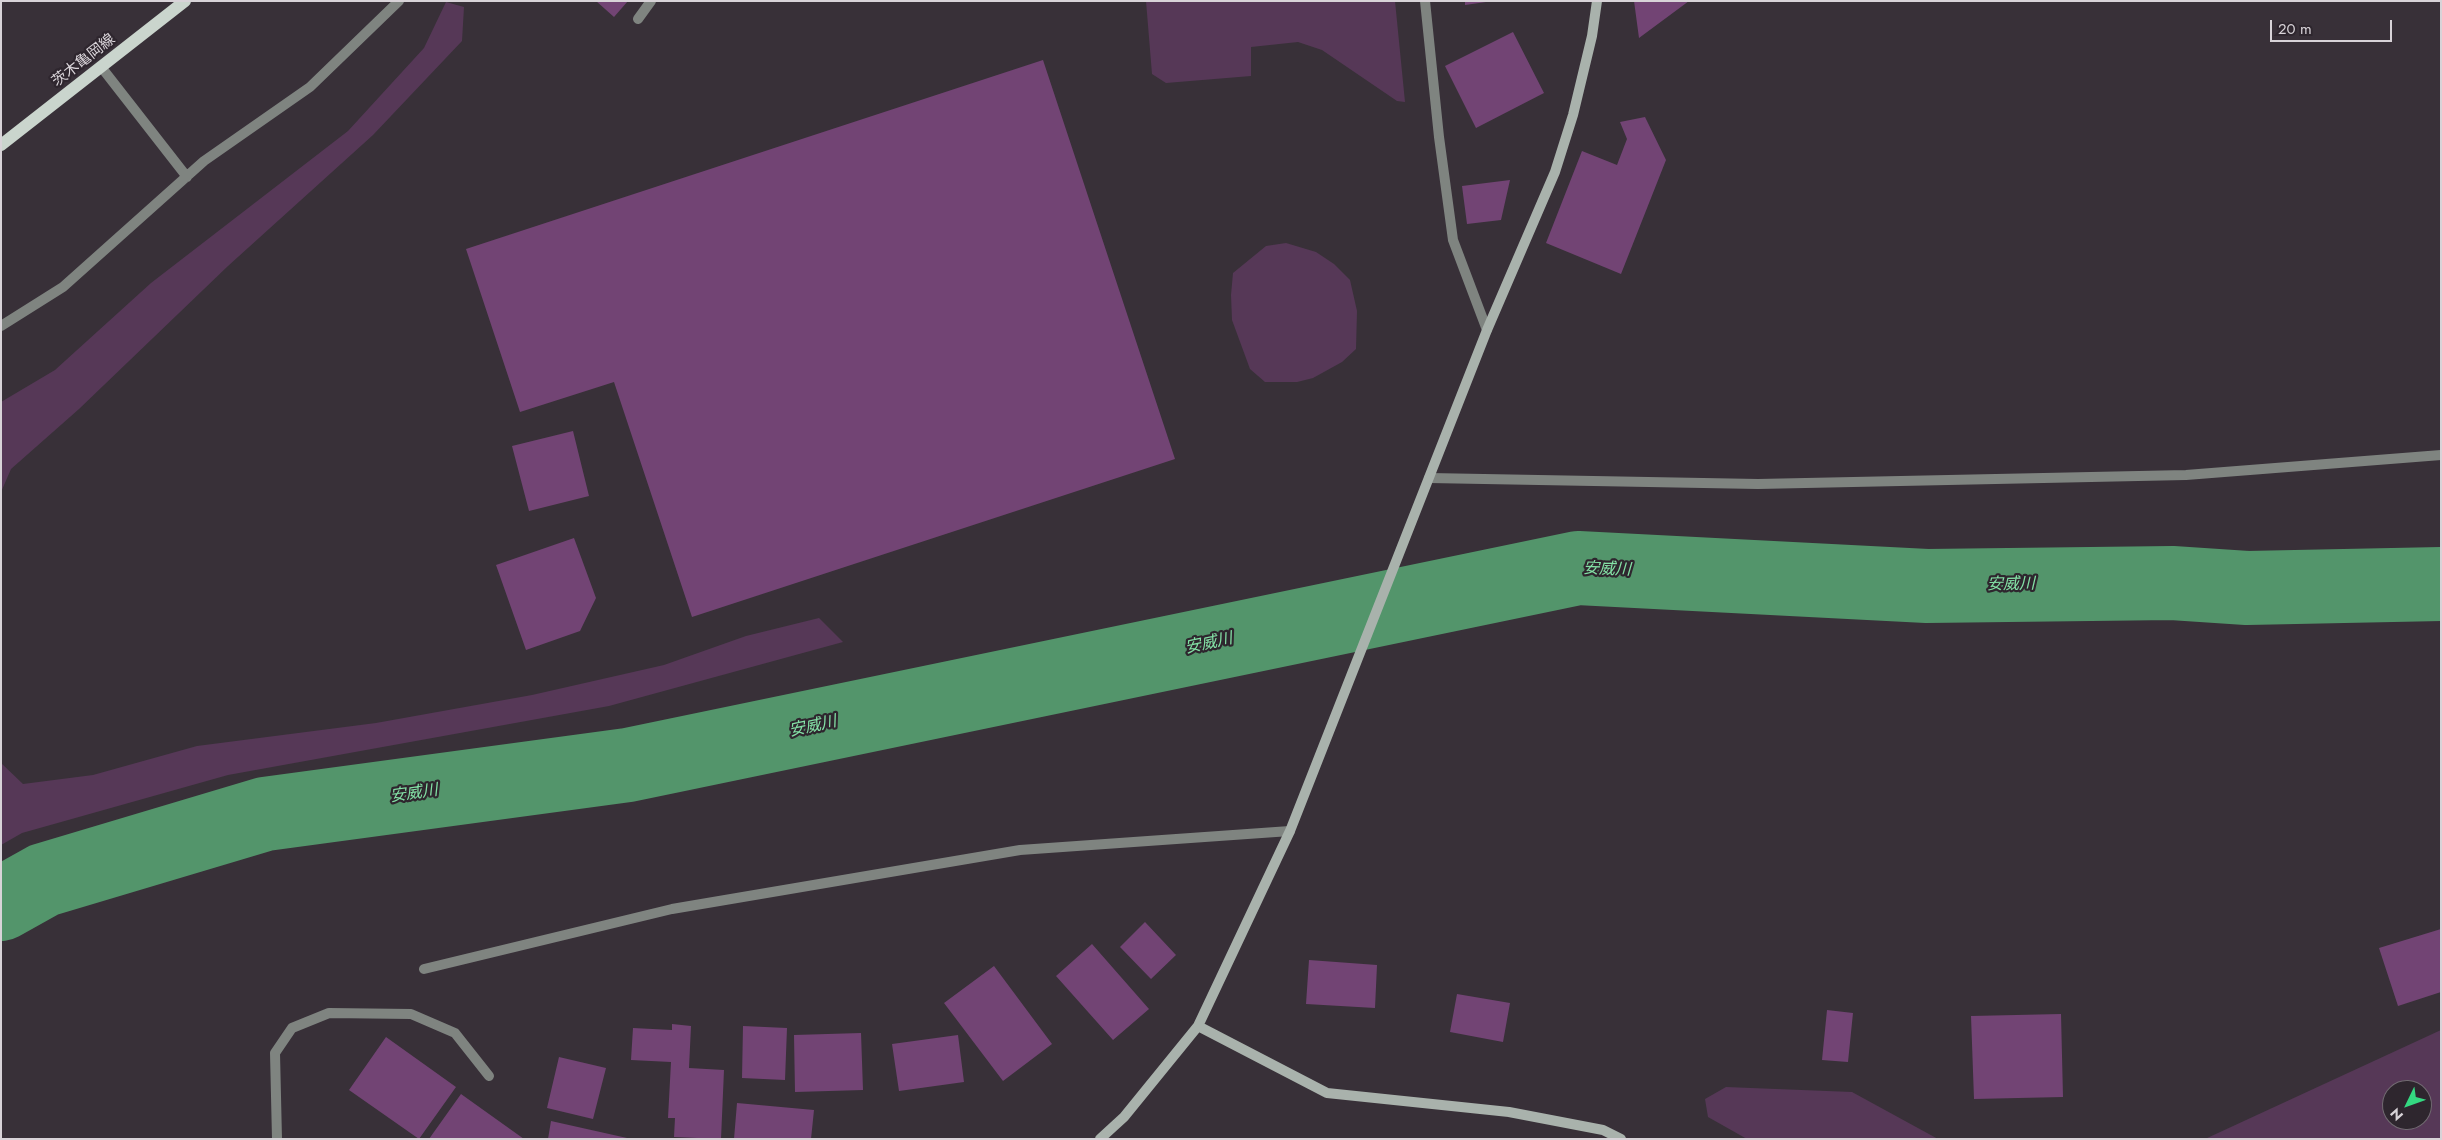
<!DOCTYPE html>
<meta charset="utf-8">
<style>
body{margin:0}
#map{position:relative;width:2442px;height:1140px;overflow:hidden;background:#383038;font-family:Jost,sans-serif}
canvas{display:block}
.frame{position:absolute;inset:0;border:2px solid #d8d3d8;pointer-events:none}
.north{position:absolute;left:2382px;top:1080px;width:50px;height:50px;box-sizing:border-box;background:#2e262e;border:1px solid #726b72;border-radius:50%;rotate:228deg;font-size:14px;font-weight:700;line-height:20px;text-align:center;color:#d8d3d8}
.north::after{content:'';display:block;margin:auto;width:18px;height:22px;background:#34d881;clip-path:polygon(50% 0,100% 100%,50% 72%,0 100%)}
.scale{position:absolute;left:2270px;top:20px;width:122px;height:22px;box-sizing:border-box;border:2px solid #d8d3d8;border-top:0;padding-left:6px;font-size:15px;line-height:18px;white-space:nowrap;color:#d8d3d8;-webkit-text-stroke:4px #2e262e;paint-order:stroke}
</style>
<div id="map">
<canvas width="2442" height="1140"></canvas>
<div class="frame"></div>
<div class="north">N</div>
<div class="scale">20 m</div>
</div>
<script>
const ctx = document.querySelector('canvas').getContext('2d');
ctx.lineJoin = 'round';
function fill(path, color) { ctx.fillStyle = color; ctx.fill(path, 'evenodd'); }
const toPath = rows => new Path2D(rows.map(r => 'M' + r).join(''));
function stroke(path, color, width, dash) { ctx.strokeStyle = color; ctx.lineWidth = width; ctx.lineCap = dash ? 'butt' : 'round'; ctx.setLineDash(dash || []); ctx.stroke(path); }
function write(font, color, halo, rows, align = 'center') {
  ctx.font = font + ' Jost,"Noto Sans JP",sans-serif'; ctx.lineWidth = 4.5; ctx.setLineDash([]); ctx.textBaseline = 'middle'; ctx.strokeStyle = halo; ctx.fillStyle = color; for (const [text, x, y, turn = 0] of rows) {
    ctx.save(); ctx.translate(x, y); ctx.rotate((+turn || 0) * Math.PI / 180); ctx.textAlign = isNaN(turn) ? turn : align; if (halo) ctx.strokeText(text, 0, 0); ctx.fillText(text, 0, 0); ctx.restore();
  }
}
const green = toPath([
 [1146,1,1395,1,1405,102,1397,101,1322,50,1298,42,1251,47,1251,76,1166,83,1152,74],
 [446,2,464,7,462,41,373,135,228,266,79,409,11,469,1,492,1,402,55,370,151,283,348,131,424,48],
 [1286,243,1316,252,1334,264,1350,280,1357,311,1356,349,1342,362,1313,378,1297,382,1265,382,1250,369,1232,320,1231,295,1233,273,1266,246],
 [819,618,843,642,609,706,228,775,22,833,1,845,1,763,23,784,93,775,197,746,376,723,532,695,664,665,746,636],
 [2441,1030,2441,1139,2205,1139],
 [2392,1090,2422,1090,2422,1120,2392,1120],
 [1726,1087,1852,1092,1938,1139,1747,1139,1708,1117,1705,1099]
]);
const river = toPath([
 [1,904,44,880,265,814,628,765,1578,568,1927,586,2172,583,2247,588,2441,584]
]);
const building = toPath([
 [596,1,628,1,614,17],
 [1465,1,1486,1,1486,2,1465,5],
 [1634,1,1689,1,1639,38],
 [1513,32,1544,93,1476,128,1445,66],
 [1043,60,1175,459,692,617,614,382,520,412,466,249],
 [1645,117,1666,160,1621,274,1546,243,1582,151,1617,165,1627,139,1620,122],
 [1510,180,1501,220,1467,224,1462,186],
 [573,431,589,496,529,511,512,446],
 [574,538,596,598,580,631,526,650,496,565],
 [1145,922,1176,955,1151,979,1120,947],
 [2441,929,2441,992,2398,1006,2379,948],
 [1092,944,1149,1009,1113,1040,1056,976],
 [1309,960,1377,965,1375,1008,1306,1004],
 [994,966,1052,1044,1003,1081,944,1003],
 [1457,994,1510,1003,1503,1042,1450,1032],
 [1827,1010,1853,1013,1848,1062,1822,1060],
 [2061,1014,2063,1097,1974,1099,1971,1016],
 [672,1024,691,1026,689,1068,724,1070,721,1139,674,1137,675,1118,668,1118,671,1062,631,1060,633,1028,672,1030],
 [743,1026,787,1028,785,1080,742,1078],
 [861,1033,863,1090,795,1092,794,1035],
 [958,1035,964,1082,899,1091,892,1044],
 [386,1037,456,1087,419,1139,349,1090],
 [559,1057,606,1068,593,1119,547,1108],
 [461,1094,524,1139,429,1139],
 [737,1103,814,1110,811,1139,734,1139],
 [551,1121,627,1138,627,1139,548,1139]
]);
const street = toPath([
 [1425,1,1439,137,1453,240,1487,330],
 [638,19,651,1],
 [102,68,187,177],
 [1,326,63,287,204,161,310,87,399,1],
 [1429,478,1758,484,2186,475,2441,455],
 [424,969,672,909,1020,850,1290,831],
 [277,1139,275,1053,292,1028,329,1013,411,1014,455,1033,489,1076]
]);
const secondary = toPath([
 [1198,1026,1327,1093,1509,1112,1603,1130,1621,1139],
 [1100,1139,1124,1117,1198,1026,1290,831,1487,330,1555,172,1573,115,1592,36,1597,1]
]);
const primary = toPath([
 [1,145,185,1]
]);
const streetNames = [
 ["茨木亀岡線",84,61,-38]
];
const waterNames = [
 ["安威川",1607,570,2],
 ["安威川",2011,585,-1],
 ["安威川",1209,644,-12],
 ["安威川",813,727,-12],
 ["安威川",414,794,-8]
];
fill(green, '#563857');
stroke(river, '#53956b', 74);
fill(building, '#724474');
stroke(street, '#7f8480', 10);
stroke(secondary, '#a9b2ac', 10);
stroke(primary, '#cad5cd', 12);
write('15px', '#d8d3d8', '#2e262e', streetNames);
write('italic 16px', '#84e2a6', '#2e262e', waterNames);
</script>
